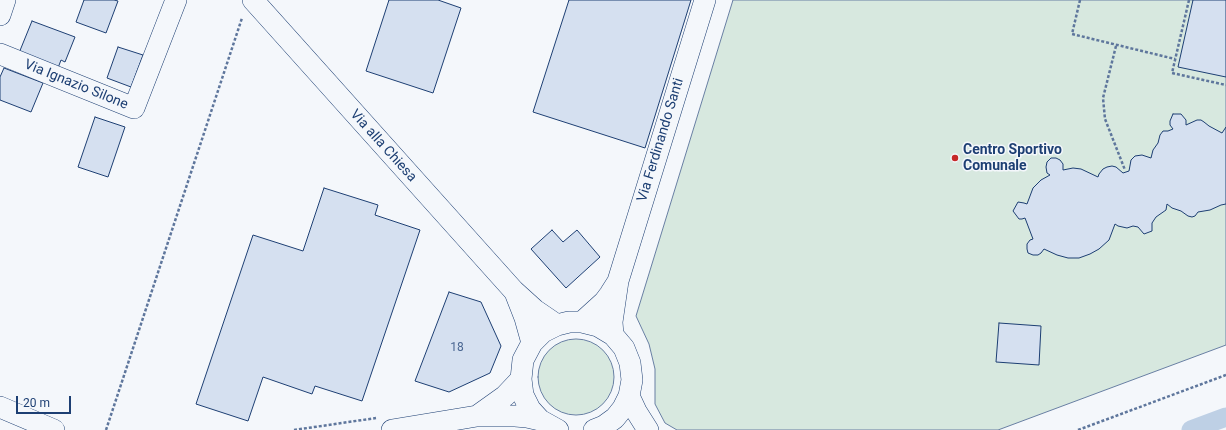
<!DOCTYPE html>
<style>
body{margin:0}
#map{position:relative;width:1226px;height:430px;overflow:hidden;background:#f4f7fb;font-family:Roboto,sans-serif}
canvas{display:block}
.scale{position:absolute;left:16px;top:396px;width:55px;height:18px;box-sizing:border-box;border:2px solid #1d3f73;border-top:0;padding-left:5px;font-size:12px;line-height:14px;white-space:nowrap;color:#1d3f73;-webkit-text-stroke:3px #f4f7fb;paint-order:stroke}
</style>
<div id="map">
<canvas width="1226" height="430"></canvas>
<div class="scale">20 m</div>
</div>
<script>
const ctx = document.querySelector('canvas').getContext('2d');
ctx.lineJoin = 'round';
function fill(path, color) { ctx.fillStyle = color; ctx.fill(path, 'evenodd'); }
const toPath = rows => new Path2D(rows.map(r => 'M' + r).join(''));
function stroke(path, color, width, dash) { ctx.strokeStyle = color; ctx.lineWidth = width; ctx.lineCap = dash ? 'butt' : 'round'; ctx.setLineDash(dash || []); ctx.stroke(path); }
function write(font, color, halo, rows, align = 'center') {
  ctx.font = font + ' Roboto,sans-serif'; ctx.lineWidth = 3; ctx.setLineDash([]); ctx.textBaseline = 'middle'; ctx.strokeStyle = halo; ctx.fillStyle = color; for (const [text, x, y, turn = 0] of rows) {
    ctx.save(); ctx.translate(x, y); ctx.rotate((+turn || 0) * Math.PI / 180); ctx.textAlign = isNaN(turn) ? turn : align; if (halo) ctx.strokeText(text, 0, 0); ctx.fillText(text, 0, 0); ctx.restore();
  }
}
const green = toPath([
 [733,0,1226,0,1226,345,998,430,677,430,665,423,655,404,655,369,649,344,636,316,733,0],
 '538 377a38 38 0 1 1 76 0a38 38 0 1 1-76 0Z'
]);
const canal = toPath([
 [1191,430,1226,417]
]);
const building = toPath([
 [84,0,114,0,118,1,106,33,76,22,84,0],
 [389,0,438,0,461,8,433,93,366,71,389,0],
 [569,0,691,0,645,148,533,112,569,0],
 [1193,0,1226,0,1226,77,1178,67,1193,0],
 [32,21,75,37,65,62,61,60,58,68,19,53,32,21],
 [118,47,143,55,131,87,107,78,118,47],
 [4,68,43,83,31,112,0,100,0,77,4,68],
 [1173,114,1181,114,1186,120,1186,125,1197,120,1201,120,1204,122,1209,126,1222,133,1226,127,1226,204,1221,205,1210,210,1198,212,1195,216,1192,217,1188,216,1181,211,1172,208,1167,204,1166,210,1156,217,1152,223,1152,231,1144,234,1138,227,1133,226,1127,228,1118,226,1115,224,1109,240,1099,249,1090,254,1079,258,1068,258,1057,255,1044,249,1041,253,1038,255,1033,255,1028,253,1027,249,1027,244,1030,240,1033,239,1025,218,1022,219,1019,219,1013,211,1018,202,1024,203,1027,204,1033,188,1041,180,1050,175,1047,173,1046,167,1047,162,1051,158,1056,158,1060,160,1063,164,1063,170,1073,168,1081,169,1098,177,1099,174,1103,169,1107,167,1112,166,1116,167,1123,173,1129,171,1131,160,1135,156,1142,155,1151,158,1153,150,1158,143,1160,135,1163,131,1168,131,1173,129,1170,125,1170,121,1173,114],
 [95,117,125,127,108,177,78,167,95,117],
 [324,188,378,205,375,215,420,230,362,401,315,386,312,394,263,377,248,421,196,404,253,235,303,251,324,188],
 [552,230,563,242,577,230,600,257,566,288,531,249,552,230],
 [449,292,481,302,501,346,490,373,449,392,415,381,449,292],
 [999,323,1041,326,1039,365,996,362,999,323]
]);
const path = toPath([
 [1080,0,1072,34,1175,59],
 [1189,0,1172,73,1226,85],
 [1116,46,1103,98,1105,119,1125,170],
 [106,430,242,18],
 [294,430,376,418],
 [1078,430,1226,375]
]);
const minor = toPath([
 [253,0,514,291,535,310,557,325],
 [0,15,5,0],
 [0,54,134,108,176,0],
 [516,295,525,318,532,343],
 [582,322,604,302,610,294,617,283],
 [613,335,612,322,618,281,705,0],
 [629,396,636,411,648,430],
 [0,407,54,430],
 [477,416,505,396,521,379],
 [392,430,477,416,515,416,527,417,540,420],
 [558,430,540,420,530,409,523,395,521,379,523,360,532,343,543,332,557,325,569,322,582,322,598,326,613,335,624,348,630,363,632,380,629,396,623,408,615,418,604,426,594,430]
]);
const markers = [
 [955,158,4,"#c62828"]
];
const numberNames = [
 ["18",457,348]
];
const streetNames = [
 ["Via Ignazio Silone",76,85,22],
 ["Via Ferdinando Santi",661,140,-73],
 ["Via alla Chiesa",383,146,48]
];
const poiNames = [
 ["Centro Sportivo",963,150],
 ["Comunale",963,166]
];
fill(green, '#d7e8df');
stroke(green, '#687fa3', 1);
stroke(canal, '#bed0e5', 19);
fill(building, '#d5e0f0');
stroke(building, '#1d3f73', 1);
stroke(minor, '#1d3f73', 22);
stroke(path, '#5e769c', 2.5, [3, 2]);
stroke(minor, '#f4f7fb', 21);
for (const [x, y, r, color] of markers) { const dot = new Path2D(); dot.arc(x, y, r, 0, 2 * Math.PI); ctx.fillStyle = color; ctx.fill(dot); stroke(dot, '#f4f7fb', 1.5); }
write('12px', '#4b6792', null, numberNames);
write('14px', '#1d3f73', '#f4f7fb', streetNames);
write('bold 14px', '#1d3f73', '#f4f7fb', poiNames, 'left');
</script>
